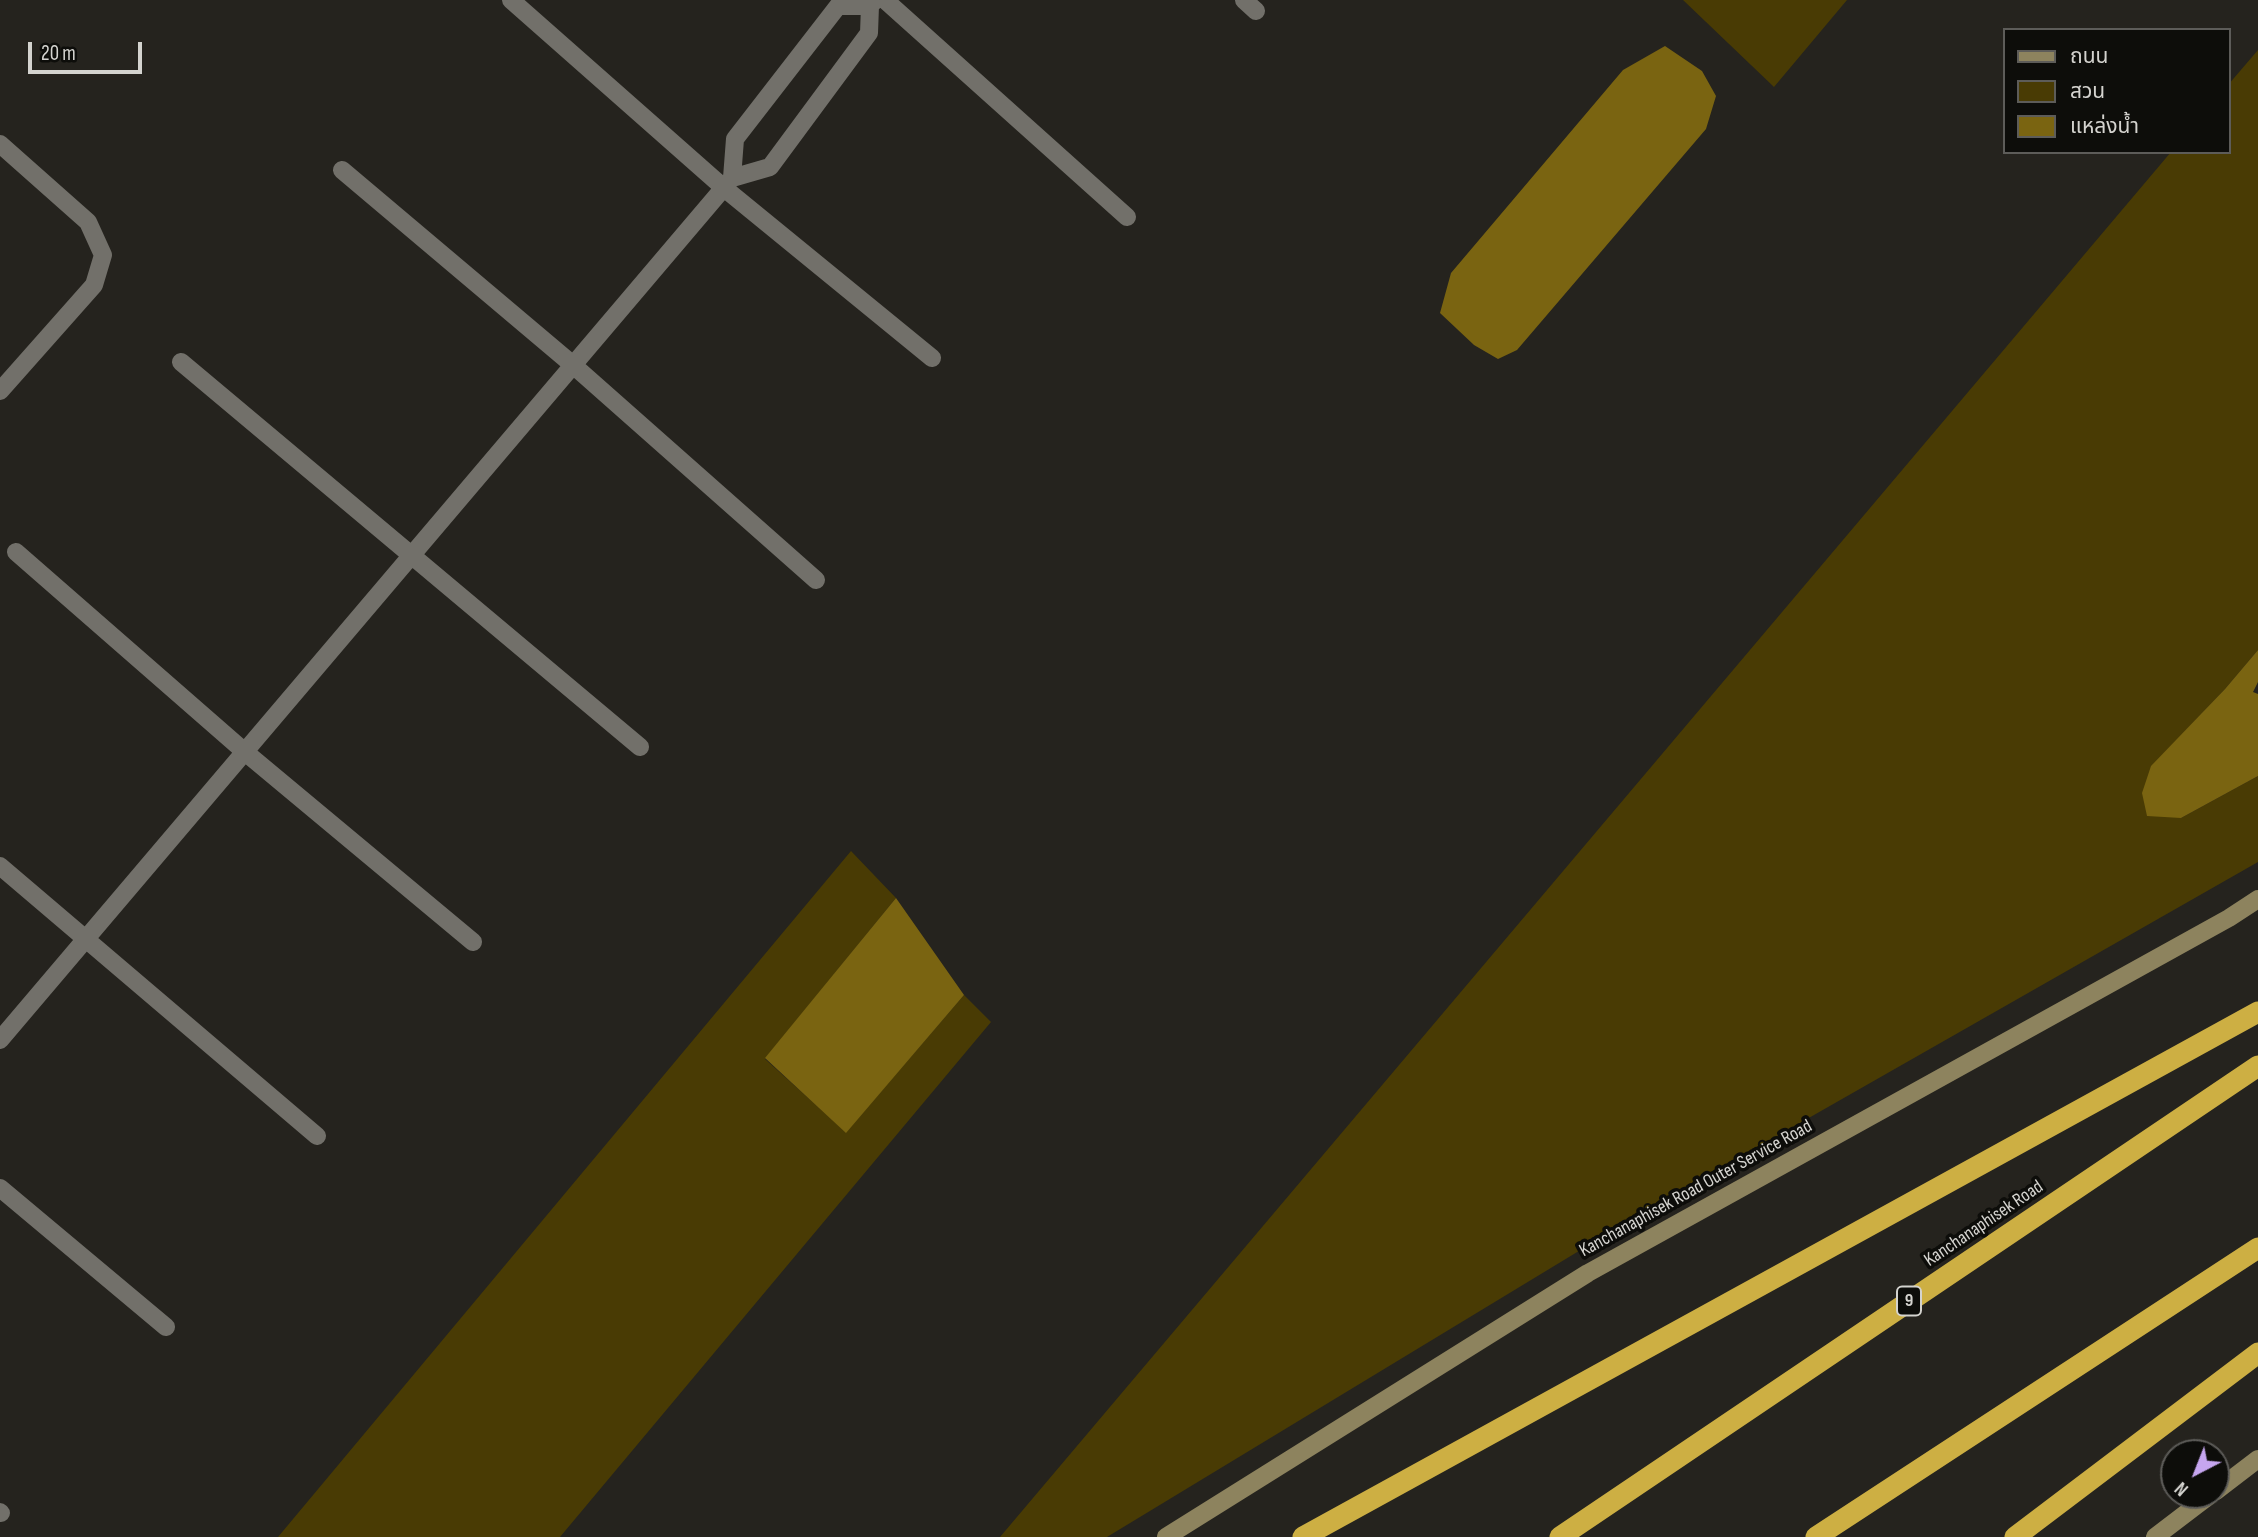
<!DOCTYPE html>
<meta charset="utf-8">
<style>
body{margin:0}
#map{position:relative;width:2258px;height:1537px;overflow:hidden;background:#25231e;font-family:"Sofia Sans Condensed","Noto Sans Thai",sans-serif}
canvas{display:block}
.legend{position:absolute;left:2003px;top:28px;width:228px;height:126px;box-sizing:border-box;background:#0d0d0a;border:2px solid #5d5c59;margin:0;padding:9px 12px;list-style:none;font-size:21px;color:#d4d3cf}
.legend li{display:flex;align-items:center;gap:14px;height:35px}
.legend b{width:35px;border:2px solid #5d5c59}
.north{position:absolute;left:2160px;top:1439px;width:70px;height:70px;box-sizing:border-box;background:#0d0d0a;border:2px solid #5d5c59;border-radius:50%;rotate:222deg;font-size:19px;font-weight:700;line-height:28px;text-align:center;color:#d4d3cf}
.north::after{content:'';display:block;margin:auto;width:24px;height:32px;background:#c6a6f0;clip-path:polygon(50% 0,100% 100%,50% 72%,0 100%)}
.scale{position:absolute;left:28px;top:42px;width:114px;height:32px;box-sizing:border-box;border:4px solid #d4d3cf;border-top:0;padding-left:9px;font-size:21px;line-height:24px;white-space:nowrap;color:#d4d3cf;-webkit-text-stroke:5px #0d0d0a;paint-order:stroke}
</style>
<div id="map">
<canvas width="2258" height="1537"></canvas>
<ul class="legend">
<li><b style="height:9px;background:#8d835e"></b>ถนน</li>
<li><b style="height:19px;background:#493b04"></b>สวน</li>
<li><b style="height:19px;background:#7a6411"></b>แหล่งน้ำ</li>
</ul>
<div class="north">N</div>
<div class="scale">20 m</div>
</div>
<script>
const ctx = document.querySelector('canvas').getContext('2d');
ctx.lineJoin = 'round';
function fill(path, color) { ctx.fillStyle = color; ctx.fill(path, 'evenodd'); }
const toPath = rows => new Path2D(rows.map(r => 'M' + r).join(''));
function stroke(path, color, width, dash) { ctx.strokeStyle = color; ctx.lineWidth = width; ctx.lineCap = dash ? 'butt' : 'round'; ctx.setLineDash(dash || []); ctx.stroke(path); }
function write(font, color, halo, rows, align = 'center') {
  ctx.font = font + ' "Sofia Sans Condensed",sans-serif'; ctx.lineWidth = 7; ctx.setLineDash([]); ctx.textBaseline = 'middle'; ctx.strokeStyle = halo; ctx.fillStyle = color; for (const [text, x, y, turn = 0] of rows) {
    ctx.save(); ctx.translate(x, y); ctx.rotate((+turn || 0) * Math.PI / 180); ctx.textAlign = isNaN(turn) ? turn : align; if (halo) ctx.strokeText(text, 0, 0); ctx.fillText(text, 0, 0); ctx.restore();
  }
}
const green = toPath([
 [1683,0,1847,0,1774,87],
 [2258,50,2258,650,2225,689,2152,766,2181,818,2258,776,2258,862,1635,1217,1107,1537,1000,1537,2171,152,2228,152,2228,85],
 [851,851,896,898,765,1059,846,1132,964,995,991,1022,560,1537,278,1537]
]);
const water = toPath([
 [1665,46,1702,71,1716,96,1706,129,1517,350,1498,359,1474,345,1440,313,1451,273,1623,70],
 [2258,650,2258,682,2253,692,2258,694,2258,776,2181,818,2147,816,2142,793,2151,766,2225,689],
 [896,898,964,995,846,1133,765,1058]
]);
const lane = toPath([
 [0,144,88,222,103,255,94,285,0,391]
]);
const street = toPath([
 [511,0,724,188,932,358],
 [885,0,1127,217],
 [1244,0,1256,11],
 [342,170,573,365,816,580],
 [732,178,735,139,838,6,870,6],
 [181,362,640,747],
 [16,552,245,752,473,942],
 [0,866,317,1136],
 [0,1040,732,178,770,167,869,33,870,6,875,0],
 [0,1188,166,1327],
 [0,1512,1,1513]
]);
const secondary = toPath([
 [2216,1491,2258,1459],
 [1166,1537,1588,1273,2229,918,2258,899],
 [2155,1537,2210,1495]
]);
const highway = toPath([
 [1303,1537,2258,1012],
 [1560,1537,2258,1066],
 [1816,1537,2258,1248],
 [2015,1537,2258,1353]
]);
const shields = [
 [1909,1301,24]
];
const shieldNames = [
 ["9",1909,1301]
];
const streetNames = [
 ["Kanchanaphisek Road Outer Service Road",1696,1189,-29],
 ["Kanchanaphisek Road",1984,1224,-34]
];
fill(green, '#493b04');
fill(water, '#7a6411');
stroke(lane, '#72706a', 18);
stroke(street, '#72706a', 18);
stroke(secondary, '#8d835e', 18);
stroke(highway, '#cdaf43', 21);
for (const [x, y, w] of shields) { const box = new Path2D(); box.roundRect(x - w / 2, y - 14.5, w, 29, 5); ctx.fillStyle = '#0d0d0a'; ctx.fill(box); stroke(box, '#d4d3cf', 2); }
write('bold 18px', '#d4d3cf', null, shieldNames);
write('19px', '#d4d3cf', '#0d0d0a', streetNames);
</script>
